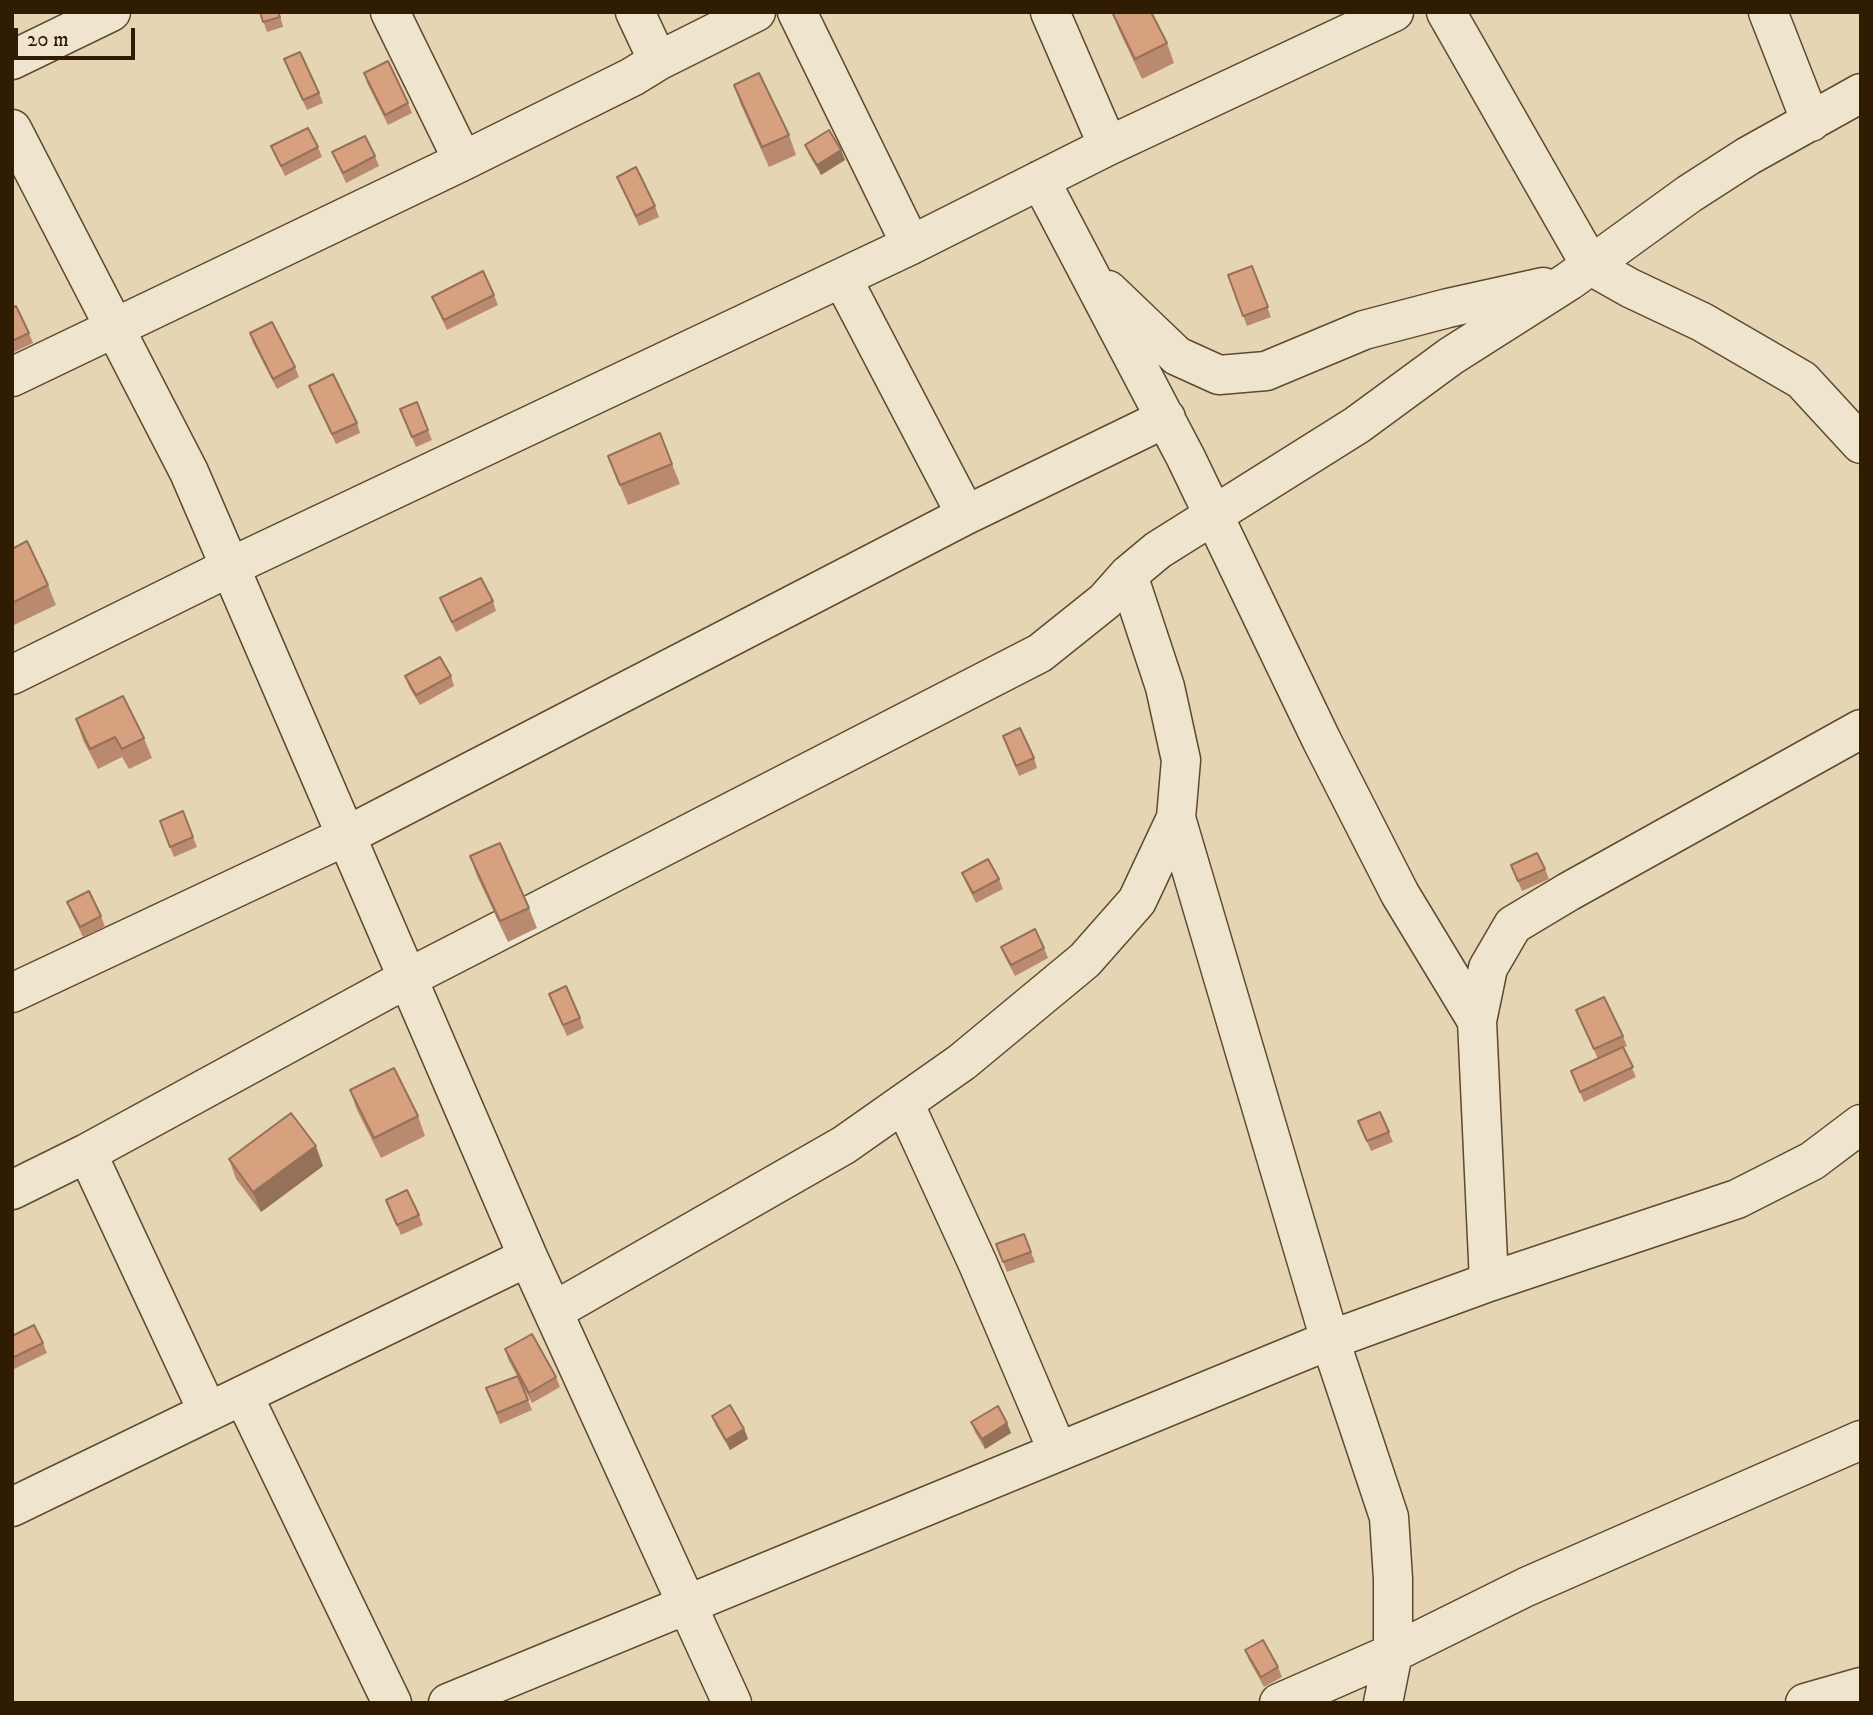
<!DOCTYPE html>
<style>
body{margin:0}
#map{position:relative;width:1873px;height:1715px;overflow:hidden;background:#e6d5b3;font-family:"IM FELL DW Pica",serif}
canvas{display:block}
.frame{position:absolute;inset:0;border:14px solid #2f1c03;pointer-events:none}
.scale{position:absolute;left:14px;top:28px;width:121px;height:32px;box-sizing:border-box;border:4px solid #2f1c03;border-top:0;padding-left:9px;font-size:21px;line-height:24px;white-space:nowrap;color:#2f1c03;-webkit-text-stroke:5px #efe4ce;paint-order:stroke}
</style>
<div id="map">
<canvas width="1873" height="1715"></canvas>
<div class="frame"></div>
<div class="scale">20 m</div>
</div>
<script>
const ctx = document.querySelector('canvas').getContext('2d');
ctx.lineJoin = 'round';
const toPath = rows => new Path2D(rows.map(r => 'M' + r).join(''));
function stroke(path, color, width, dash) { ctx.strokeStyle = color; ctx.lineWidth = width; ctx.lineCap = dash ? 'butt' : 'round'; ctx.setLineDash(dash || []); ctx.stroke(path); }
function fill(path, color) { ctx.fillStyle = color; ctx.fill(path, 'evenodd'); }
const minor = toPath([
 [390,12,463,161],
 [635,12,658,61],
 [797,12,911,245],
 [1050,12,1108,146],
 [1446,12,1591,266,1630,288,1702,322,1802,380,1861,444],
 [1768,12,1811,122],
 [12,60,111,12],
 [12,129,189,472,528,1257,732,1703],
 [1040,180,1186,458,1321,739,1400,894,1477,1021],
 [842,278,966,515],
 [1108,290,1177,356,1219,375,1266,371,1364,330,1448,308,1543,287],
 [12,377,463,161,632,77,658,61,756,12],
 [12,675,230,567,911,245,1108,146,1394,12],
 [1176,818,1330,1340,1389,1517,1393,1579,1393,1653,1383,1703],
 [12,993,346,836,966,515,1166,418],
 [904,1103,978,1264,1058,1452],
 [87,1153,208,1412],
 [12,1190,87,1153,408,978,1040,653,1105,601,1128,575,1158,550,1357,425,1451,356,1569,281,1689,194,1748,156,1861,93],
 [1489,1282,1477,1021,1488,968,1513,925,1568,892,1861,729],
 [554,1311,844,1145,962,1062,1085,960,1137,901,1176,818,1181,760,1165,687,1128,575],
 [243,1395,392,1703],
 [12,1507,528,1257],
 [448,1703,1330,1340,1489,1282,1737,1199,1812,1161,1861,1124],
 [1279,1703,1393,1653,1526,1587,1861,1440],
 [1805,1703,1861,1687]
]);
const wall = toPath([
 [260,12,279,12,283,27,267,32],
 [1112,12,1167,43,1174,63,1142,79,1119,30],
 [284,59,319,93,323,103,307,110],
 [364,73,408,103,412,113,388,125,367,83],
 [734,85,789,135,796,155,769,167,741,105],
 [805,145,841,150,845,160,821,175,809,155],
 [271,146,318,147,322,157,285,176],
 [332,152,375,156,379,166,346,183],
 [617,177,655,206,659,217,639,226],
 [1252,266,1271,317,1247,326,1228,275],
 [494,295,498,305,447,330,436,307,432,297],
 [12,308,29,333,33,343,12,353],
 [250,333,295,367,299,377,277,389,253,343],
 [309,386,357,423,360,433,336,444,313,396],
 [400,409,428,430,432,440,416,447],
 [608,456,672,464,680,484,628,505],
 [12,549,48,585,56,605,12,626],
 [440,598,493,601,496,611,456,632,444,608],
 [405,676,451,676,454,686,420,705,409,687],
 [76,719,144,738,152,758,129,769,122,757,98,769,83,740],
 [1003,736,1034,758,1037,768,1019,776],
 [160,821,193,837,197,847,174,857],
 [470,856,529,908,537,928,508,942,477,876],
 [1511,865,1545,869,1549,879,1522,891],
 [962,873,999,879,1003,889,976,903,966,883],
 [67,902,101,916,105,927,83,937,71,912],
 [1001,947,1044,948,1048,958,1015,976,1005,957],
 [549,994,580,1018,584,1028,567,1036],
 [1576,1010,1623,1036,1627,1046,1623,1048,1636,1077,1584,1102,1571,1071,1598,1059],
 [350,1090,418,1116,425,1136,381,1158,357,1110],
 [1358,1121,1389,1132,1393,1142,1371,1151],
 [229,1159,323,1166,261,1212,236,1179],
 [386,1200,419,1215,423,1225,401,1235],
 [1024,1234,1035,1262,1007,1272,996,1244],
 [12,1336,43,1343,47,1353,12,1370],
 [505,1349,556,1377,560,1387,532,1403,520,1381,532,1410,500,1424,486,1388,517,1376,508,1359],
 [712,1416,744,1429,748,1439,730,1450,716,1426],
 [971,1422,1007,1423,1011,1433,985,1449,975,1432],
 [1245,1650,1278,1667,1282,1677,1264,1687,1249,1660]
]);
const shadedWall = toPath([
 [841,150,845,160,821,175,817,165],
 [316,1146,323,1166,261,1212,253,1192],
 [1007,1423,1011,1433,985,1449,982,1439],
 [744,1429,748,1439,730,1450,726,1440]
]);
const building = toPath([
 [260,12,278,12,280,17,263,22,260,12],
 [1112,12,1151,12,1167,43,1135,59,1112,12],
 [300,52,319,93,303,100,284,59,300,52],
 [388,61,408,103,385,115,364,73,388,61],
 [759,73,789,135,762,147,734,85,759,73],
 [308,128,318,147,281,166,271,146,308,128],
 [829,130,841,150,817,165,805,145,829,130],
 [365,136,375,156,343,173,332,152,365,136],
 [636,167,655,206,636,216,617,177,636,167],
 [1252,266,1268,307,1243,316,1228,275,1252,266],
 [483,271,494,295,444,320,432,297,483,271],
 [16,306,29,333,12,341,12,308,16,306],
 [272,322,295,367,273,379,250,333,272,322],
 [333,374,357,423,332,434,309,386,333,374],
 [417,402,428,430,412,437,400,409,417,402],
 [660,433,672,464,620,485,608,456,660,433],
 [27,541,48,585,12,603,12,549,27,541],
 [481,578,493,601,452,622,440,598,481,578],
 [440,657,451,676,416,695,405,676,440,657],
 [123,696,144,738,122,749,115,737,90,749,76,719,123,696],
 [1020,728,1034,758,1016,766,1003,736,1020,728],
 [183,811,193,837,170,847,160,821,183,811],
 [500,843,529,908,500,921,470,856,500,843],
 [1537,853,1545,869,1518,881,1511,865,1537,853],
 [988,859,999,879,973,893,962,873,988,859],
 [89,891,101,916,80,927,67,902,89,891],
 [1035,929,1044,948,1011,965,1001,947,1035,929],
 [566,986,580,1018,563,1025,549,994,566,986],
 [1604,997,1623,1036,1594,1049,1576,1010,1604,997],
 [1623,1047,1633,1067,1580,1092,1571,1071,1623,1047],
 [394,1068,418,1116,374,1138,350,1090,394,1068],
 [1380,1112,1389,1132,1367,1141,1358,1121,1380,1112],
 [291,1113,316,1146,253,1192,229,1159,291,1113],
 [407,1190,419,1215,397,1225,386,1200,407,1190],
 [1024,1234,1031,1252,1003,1262,996,1244,1024,1234],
 [34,1325,43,1343,12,1358,12,1336,34,1325],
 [532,1334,556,1377,529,1393,505,1349,532,1334],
 [518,1376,528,1400,497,1413,486,1388,518,1376],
 [730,1405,744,1429,726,1440,712,1416,730,1405],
 [998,1406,1007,1423,982,1439,971,1422,998,1406],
 [1263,1640,1278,1667,1261,1677,1245,1650,1263,1640]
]);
stroke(minor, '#5d4a2f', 41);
stroke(minor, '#efe4ce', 38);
fill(wall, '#b98a6d');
fill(shadedWall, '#967159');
fill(building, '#d7a17f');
stroke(building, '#967159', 2);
</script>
